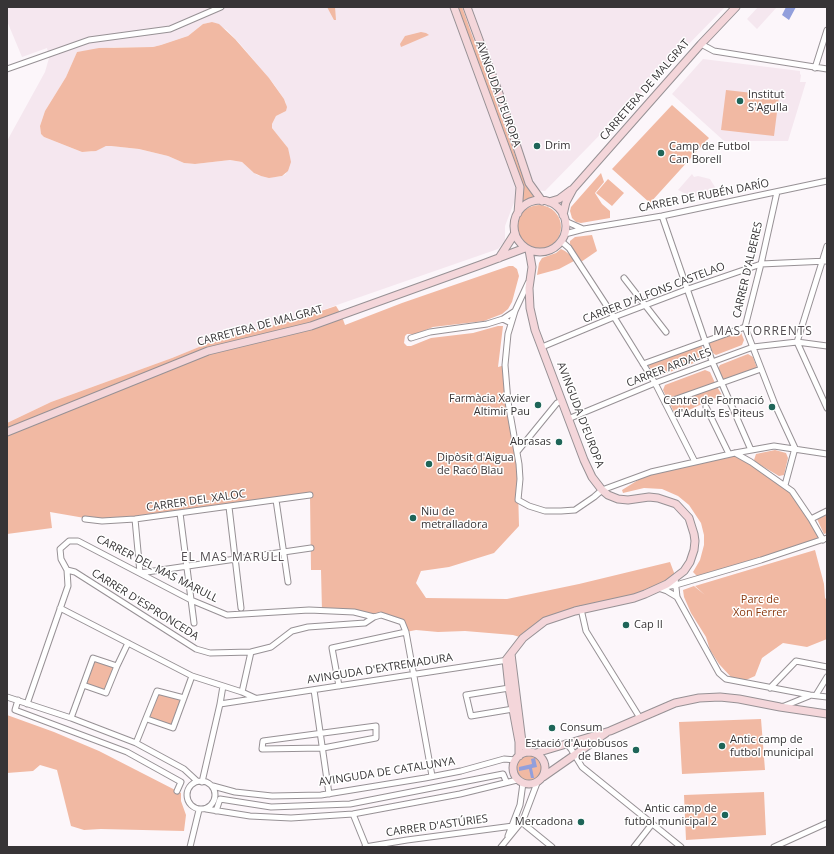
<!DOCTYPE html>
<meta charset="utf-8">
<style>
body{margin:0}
#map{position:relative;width:834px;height:854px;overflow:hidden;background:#fcf6fa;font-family:"Open Sans",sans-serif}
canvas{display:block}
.frame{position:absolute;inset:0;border:8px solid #373436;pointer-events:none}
</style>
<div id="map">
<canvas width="834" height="854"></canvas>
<div class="frame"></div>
</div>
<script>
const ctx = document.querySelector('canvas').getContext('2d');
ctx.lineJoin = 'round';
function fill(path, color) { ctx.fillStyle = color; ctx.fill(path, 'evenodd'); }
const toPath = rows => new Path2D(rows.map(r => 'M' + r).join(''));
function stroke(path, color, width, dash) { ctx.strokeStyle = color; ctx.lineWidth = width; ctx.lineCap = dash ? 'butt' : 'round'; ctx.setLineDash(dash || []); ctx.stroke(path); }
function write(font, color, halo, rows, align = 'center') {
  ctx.font = font + ' "Open Sans",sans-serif'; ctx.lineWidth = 3; ctx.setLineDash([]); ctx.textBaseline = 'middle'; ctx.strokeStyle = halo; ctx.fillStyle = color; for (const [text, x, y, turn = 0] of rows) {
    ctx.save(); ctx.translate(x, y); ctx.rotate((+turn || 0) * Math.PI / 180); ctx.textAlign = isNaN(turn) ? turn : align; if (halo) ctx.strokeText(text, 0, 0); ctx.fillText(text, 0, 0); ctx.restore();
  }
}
const built = toPath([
 [7,7,725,7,545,191,517,189,515,200,505,226,505,241,498,249,291,321,221,338,172,358,51,402,7,423,7,141,45,72,49,58,47,48,22,57,7,21],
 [212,22,227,30,241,45,273,83,284,99,286,103,286,111,276,116,272,124,272,128,288,148,286,174,282,176,278,177,261,176,257,175,242,162,230,160,195,164,184,163,168,156,139,149,111,146,106,146,91,152,82,152,44,137,41,134,40,126,45,111,66,77,77,52,114,47,153,47,161,45,188,36,203,24],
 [758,7,777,7,757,29,747,19],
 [703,59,800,71,800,74,801,75,800,82,806,82,788,141,724,141,672,94],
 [692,174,694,177,698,176,710,179,718,192,706,197,690,196,678,190]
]);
const green = toPath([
 [327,7,335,7,336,20,334,20],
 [457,7,462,7,526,186,534,197,533,198,522,203,522,195],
 [212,22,219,24,235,39,269,78,284,99,287,107,286,111,276,116,272,124,272,128,288,148,290,157,291,162,288,171,282,176,269,178,261,176,254,173,242,162,230,160,195,164,184,163,168,156,139,149,111,146,106,146,96,151,82,152,44,137,41,134,40,126,45,111,66,77,77,52,99,48,153,47,161,45,188,36,203,24],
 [421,32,426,33,429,35,401,47,400,44,405,36],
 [726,90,779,96,774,136,721,130],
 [672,105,709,138,650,203,612,169],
 [601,173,604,182,595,193,602,204,610,211,610,218,581,223,576,222,572,218,570,211,571,207],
 [608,179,624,193,612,206,596,193],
 '517 227a22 22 0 1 1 44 0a22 22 0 1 1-44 0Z',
 [592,235,597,251,581,262,570,244,570,241,575,237],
 [561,249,565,251,570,255,574,261,559,269,537,275,539,263,542,258,556,253],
 [509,266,513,266,517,269,519,276,512,302,508,309,502,314,484,321,433,327,416,334,407,334,405,336,404,343,407,346,411,346,431,338,473,333,498,326,503,326,498,367,505,365,517,452,519,526,494,553,449,567,421,571,416,583,426,598,507,599,579,584,670,562,676,578,658,590,545,621,523,638,513,635,465,631,438,632,416,630,406,632,402,622,381,615,374,617,354,612,322,611,321,570,311,570,310,495,102,521,50,512,52,528,7,534,7,423,51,402,172,358,221,338,291,321,336,306,341,314,345,325,402,303],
 [740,330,744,340,742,345,716,355,711,352,708,342],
 [701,344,704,355,702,360,659,376,654,374,647,363],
 [748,354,753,357,757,368,722,380,717,370,720,365],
 [705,370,710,372,715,383,668,400,663,390,665,385],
 [716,385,722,395,707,402,705,401,702,402,702,404,676,416,669,402],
 [775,450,786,453,788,458,784,475,779,476,757,463,754,460,756,454],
 [735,453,785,485,823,540,699,578,693,572,700,560,704,545,704,535,701,523,689,505,678,496,662,489,644,488,623,493,622,490,651,472],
 [827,515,827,533,824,534,817,519],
 [815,550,824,584,825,598,827,600,827,639,807,647,783,643,762,658,755,676,746,680,731,677,719,664,710,650,706,637,691,613,684,597,683,590,694,586,705,595,695,586],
 [95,658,117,666,107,693,83,685],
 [157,691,184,698,173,728,147,719],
 [7,715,54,732,99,751,181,793,181,801,186,815,184,831,101,829,84,830,71,826,57,770,40,765,33,771,7,773],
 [761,719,765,770,682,774,679,722],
 '517 768a13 13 0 1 1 26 0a13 13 0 1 1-26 0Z',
 [764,792,766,835,686,840,684,795]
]);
const water = toPath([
 [786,7,796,7,789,20,782,15],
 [535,758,537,767,532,768,534,778,531,778,529,769,519,771,519,767,532,764,531,759]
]);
const street = toPath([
 [701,44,714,51,827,69],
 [815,68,827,30],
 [7,69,89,40,170,29,221,7],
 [777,192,761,264,745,327,776,407,795,448,785,485],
 [662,216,712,361,751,450],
 [565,221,583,229],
 [565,234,584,229,662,216,827,181],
 [561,241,569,248,614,317,655,383,695,462],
 [827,246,797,342,827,408],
 [624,278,666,332],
 [528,283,515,311,508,334,505,365,508,402,519,464,520,479,518,500,529,506,545,511,561,511,575,510,594,497,602,490,651,472,735,453,774,446,827,454],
 [511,323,503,319,515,311],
 [411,338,430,332,487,324,503,319],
 [542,347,614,317,688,289,761,264,827,261],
 [643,364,745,327],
 [665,403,761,369],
 [706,407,729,454],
 [568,419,655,383,753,347,797,342,827,346],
 [517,452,557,403,562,401],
 [735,453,751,462,792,491,811,519,823,540],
 [276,500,288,582],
 [229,507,241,608],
 [180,513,194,623],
 [85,519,102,521,135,519,310,495],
 [135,519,140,573,311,548],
 [811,519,827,511],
 [67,570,75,572,196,649,210,653,251,652,271,647,292,631,308,627,365,623,374,617],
 [675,578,677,597,719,673,726,679,810,695,827,697],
 [665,587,676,585,761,560,827,538],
 [658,588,667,591,677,597],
 [60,608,192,676,242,692,255,698],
 [581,609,586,631,640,718],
 [83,685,106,693,117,666],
 [339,686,332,648,406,632],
 [509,688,466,695,471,716,513,709],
 [770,688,796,661,827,667],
 [314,690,329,794],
 [242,692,251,652],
 [816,695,827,677],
 [7,697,71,718,136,743,184,769,197,781],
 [18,700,15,710,127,752,181,782,177,791],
 [27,704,68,586,67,570,61,559,60,549,69,541,78,541,191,600,227,615,309,610,354,612,374,617,381,615,402,622,406,632,432,776],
 [220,704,508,660],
 [782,707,809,696],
 [71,718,93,658,117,666,128,643],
 [147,719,173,728,184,698],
 [376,726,376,738,323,748,262,749,263,741,376,726],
 [136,743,157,691,184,698,192,676],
 [566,743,571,749,582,767,681,847],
 '187 795a14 14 0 1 1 28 0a14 14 0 1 1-28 0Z',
 [202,782,220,704,223,686],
 [213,786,235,792,272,796,321,795,425,778,461,771,504,759,516,760],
 [206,809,250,816,291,818,353,814,460,794,517,780],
 [216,811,220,799,271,807,350,804,503,774,506,781],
 [353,814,366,846],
 [523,820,525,825,552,847],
 [508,836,520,805,523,783],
 [190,847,199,810],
 [365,847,407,840,513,826],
 [501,847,523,820,537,783],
 [634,847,652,824],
 [774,847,827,823]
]);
const secondary = toPath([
 [454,7,520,187,518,213],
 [467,7,501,99,529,183,542,201],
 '514 226a26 26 0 1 1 52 0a26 26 0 1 1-52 0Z',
 [549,202,559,199,571,190],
 [563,215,566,202,573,189,701,44,736,7],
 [499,258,515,233],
 [7,432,208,351,311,326,480,265,525,248],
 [511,654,522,742,529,752],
 '513 768a16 16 0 1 1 32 0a16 16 0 1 1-32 0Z',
 [536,753,610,731,675,703,699,698,720,697,739,699,780,707,827,714],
 [519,756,519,742,509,688,506,660,523,638,545,621,575,611,634,598,645,594,667,584,684,571,690,562,694,550,695,541,694,534,689,518,676,504,658,498,649,497,628,500,618,499,608,495,602,490,592,477,584,460,535,330,530,308,529,288,532,267,529,250],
 [543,777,606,733]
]);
const markers = [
 [740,101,4,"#1e6558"],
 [537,146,4,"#1e6558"],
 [661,153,4,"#1e6558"],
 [538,405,4,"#1e6558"],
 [772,407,4,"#1e6558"],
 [559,442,4,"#1e6558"],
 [429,464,4,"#1e6558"],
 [413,518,4,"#1e6558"],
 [626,625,4,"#1e6558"],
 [552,728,4,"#1e6558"],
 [722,746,4,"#1e6558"],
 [636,750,4,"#1e6558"],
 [725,815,4,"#1e6558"],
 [581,822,4,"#1e6558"]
];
const streetNames = [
 ["CARRETERA DE MALGRAT",645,90,-49],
 ["AVINGUDA D'EUROPA",498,94,70],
 ["CARRER DE RUBÉN DARÍO",704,196,-11],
 ["CARRER D'ALBERES",748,270,-77],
 ["CARRER D'ALFONS CASTELAO",654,293,-21],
 ["CARRETERA DE MALGRAT",260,326,-15],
 ["CARRER ARDALES",669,368,-21],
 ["AVINGUDA D'EUROPA",580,415,69],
 ["CARRER DEL XALOC",196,501,-8],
 ["CARRER DEL MAS MARULL",157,569,27],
 ["CARRER D'ESPRONCEDA",145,605,32],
 ["AVINGUDA D'EXTREMADURA",380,669,-9],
 ["AVINGUDA DE CATALUNYA",387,772,-9],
 ["CARRER D'ASTÚRIES",437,826,-8]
];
const poiNames = [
 ["Institut",748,95],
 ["S'Agulla",748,108],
 ["Drim",545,146],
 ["Camp de Futbol",669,147],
 ["Can Borell",669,160],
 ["Farmàcia Xavier",530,399,"right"],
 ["Altimir Pau",530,412,"right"],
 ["Centre de Formació",764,401,"right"],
 ["d'Adults Es Piteus",764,414,"right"],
 ["Abrasas",551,442,"right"],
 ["Dipòsit d'Aigua",437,458],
 ["de Racó Blau",437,471],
 ["Niu de",421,512],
 ["metralladora",421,525],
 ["Cap II",634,625],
 ["Consum",560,728],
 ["Antic camp de",730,740],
 ["futbol municipal",730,753],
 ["Estació d'Autobusos",628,744,"right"],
 ["de Blanes",628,757,"right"],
 ["Antic camp de",717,809,"right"],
 ["futbol municipal 2",717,822,"right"],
 ["Mercadona",573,822,"right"]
];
const parkNames = [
 ["Parc de",760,600],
 ["Xon Ferrer",760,613]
];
const neighbourhoodNames = [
 ["MAS TORRENTS",763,332],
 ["EL MAS MARULL",233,558]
];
fill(built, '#f5e7ef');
fill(green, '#f1b9a3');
fill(water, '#929fdc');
stroke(street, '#979195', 7);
stroke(secondary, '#979195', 9);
stroke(street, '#fff', 5);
stroke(secondary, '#f4d6da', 7);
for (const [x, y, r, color] of markers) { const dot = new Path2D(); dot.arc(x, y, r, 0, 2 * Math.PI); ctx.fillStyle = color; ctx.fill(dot); stroke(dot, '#fff', 1.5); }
write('11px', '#373436', '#fff', streetNames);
write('11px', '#373436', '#fff', poiNames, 'left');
write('11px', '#8a390f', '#fff', parkNames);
ctx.letterSpacing = '1px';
write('12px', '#534d51', '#fff', neighbourhoodNames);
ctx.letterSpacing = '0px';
</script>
